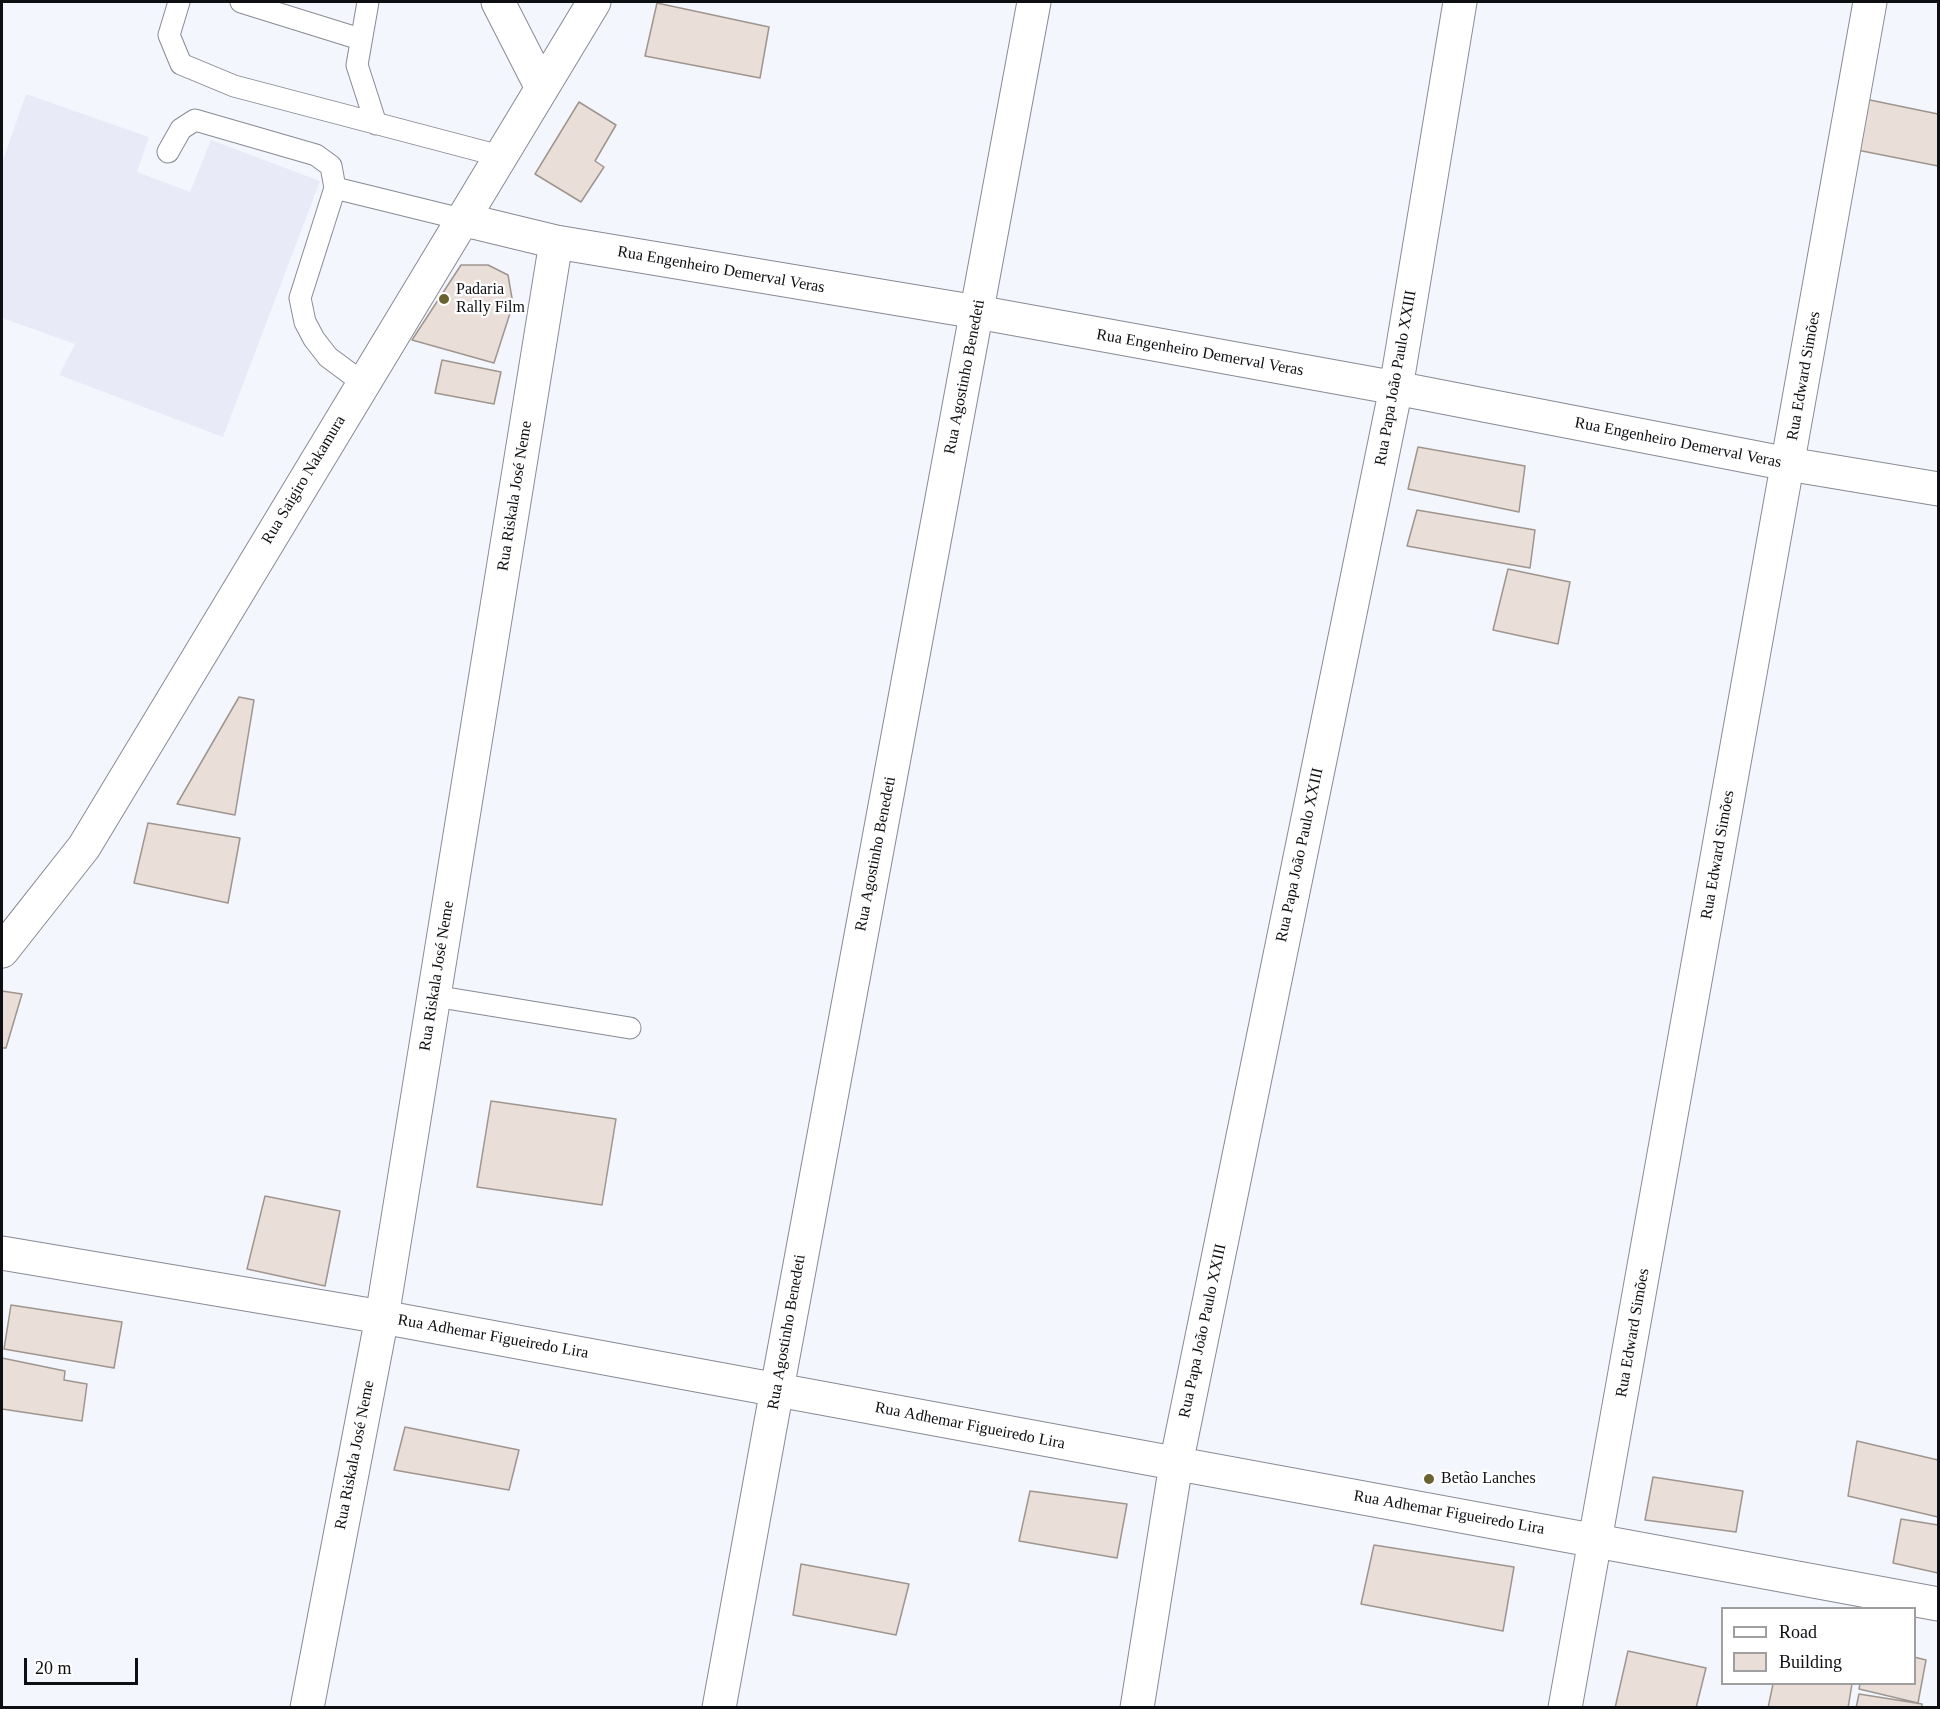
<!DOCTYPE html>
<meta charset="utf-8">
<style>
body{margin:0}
#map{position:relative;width:1940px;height:1709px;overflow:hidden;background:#f4f6fe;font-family:"Times New Roman",serif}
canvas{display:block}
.frame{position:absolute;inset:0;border:3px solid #0e0f12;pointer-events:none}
.legend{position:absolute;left:1721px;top:1607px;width:195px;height:78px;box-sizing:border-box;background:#fff;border:2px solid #9f9fa0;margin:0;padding:8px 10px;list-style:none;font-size:18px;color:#0e0f12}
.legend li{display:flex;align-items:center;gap:12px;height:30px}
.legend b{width:30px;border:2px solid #9f9fa0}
.scale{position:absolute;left:24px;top:1658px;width:114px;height:27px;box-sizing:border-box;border:3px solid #0e0f12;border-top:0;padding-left:8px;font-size:18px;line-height:21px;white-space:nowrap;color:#0e0f12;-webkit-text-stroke:4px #fff;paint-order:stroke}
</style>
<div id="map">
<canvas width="1940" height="1709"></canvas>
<div class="frame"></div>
<ul class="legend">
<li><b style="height:8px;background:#fff"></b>Road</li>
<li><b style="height:16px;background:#e9ded8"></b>Building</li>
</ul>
<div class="scale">20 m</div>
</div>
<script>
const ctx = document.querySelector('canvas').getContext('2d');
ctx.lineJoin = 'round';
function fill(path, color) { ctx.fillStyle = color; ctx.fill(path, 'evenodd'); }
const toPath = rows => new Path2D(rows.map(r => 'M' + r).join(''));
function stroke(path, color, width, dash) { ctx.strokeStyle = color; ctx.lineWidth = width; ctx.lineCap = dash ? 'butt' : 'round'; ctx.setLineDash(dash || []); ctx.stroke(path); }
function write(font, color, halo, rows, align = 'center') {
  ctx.font = font + ' "Times New Roman",serif'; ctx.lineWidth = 4.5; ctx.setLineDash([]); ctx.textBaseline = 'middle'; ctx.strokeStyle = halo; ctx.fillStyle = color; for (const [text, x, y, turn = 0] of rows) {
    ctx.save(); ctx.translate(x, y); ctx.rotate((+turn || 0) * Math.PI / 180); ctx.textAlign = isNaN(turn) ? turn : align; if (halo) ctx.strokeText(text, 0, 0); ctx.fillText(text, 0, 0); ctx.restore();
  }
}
const built = toPath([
 [26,94,149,137,137,172,190,192,211,140,320,181,223,437,59,375,75,344,2,318,2,163]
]);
const building = toPath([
 [657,3,769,27,760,78,645,56,657,3],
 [1865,99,1938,114,1938,166,1857,150,1865,99],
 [579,102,616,125,595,161,604,167,581,202,535,174,579,102],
 [461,265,488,265,508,275,513,304,494,363,412,340,461,265],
 [442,360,501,372,494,404,435,393,442,360],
 [1418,447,1525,466,1519,512,1408,489,1418,447],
 [1417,510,1535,530,1530,568,1407,546,1417,510],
 [1508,569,1570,582,1558,644,1493,630,1508,569],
 [239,697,254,700,235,815,177,804,239,697],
 [148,823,240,838,228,903,134,883,148,823],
 [2,991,22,994,6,1048,2,1048,2,991],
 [491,1101,616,1119,602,1205,477,1187,491,1101],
 [265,1196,340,1211,325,1286,247,1269,265,1196],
 [11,1305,122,1322,114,1368,4,1349,11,1305],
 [2,1358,65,1371,64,1380,87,1384,82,1421,2,1409,2,1358],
 [405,1427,519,1450,509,1490,394,1470,405,1427],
 [1857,1441,1938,1460,1938,1517,1848,1496,1857,1441],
 [1653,1477,1743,1491,1736,1532,1645,1520,1653,1477],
 [1030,1491,1127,1504,1117,1558,1019,1541,1030,1491],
 [1901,1519,1938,1525,1938,1573,1893,1563,1901,1519],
 [1374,1545,1514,1567,1503,1631,1361,1604,1374,1545],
 [801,1564,909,1584,896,1635,793,1615,801,1564],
 [1628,1651,1706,1668,1696,1708,1615,1708,1628,1651],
 [1914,1657,1926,1660,1918,1703,1859,1689,1860,1684,1914,1684,1914,1657],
 [1773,1684,1852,1684,1848,1708,1768,1708,1773,1684],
 [1859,1694,1922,1704,1922,1708,1856,1708,1859,1694]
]);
const service = toPath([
 [179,2,169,35,181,64,234,86,500,156],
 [241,2,360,39],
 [368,2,357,65,376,124],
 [168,152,181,129,195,120,316,155,331,166,335,188,300,298,305,322,314,339,328,357,363,383],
 [335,188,461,219],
 [434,996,630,1028]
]);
const minor = toPath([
 [498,2,542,88],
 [461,219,556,242,977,312,1396,388,1788,464,1938,489],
 [2,951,84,847,594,2],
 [2,1253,382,1317,1938,1604],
 [307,1708,382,1317,556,242],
 [719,1708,777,1389,1034,2],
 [1137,1708,1176,1464,1396,388,1460,2],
 [1565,1708,1870,2]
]);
const markers = [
 [444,299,6,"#6a622f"],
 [1429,1479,6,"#6a622f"]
];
const streetNames = [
 ["Rua Engenheiro Demerval Veras",721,270,10],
 ["Rua Engenheiro Demerval Veras",1200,353,10],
 ["Rua Edward Simões",1804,376,-80],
 ["Rua Agostinho Benedeti",965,377,-79],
 ["Rua Papa João Paulo XXIII",1396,378,-80],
 ["Rua Engenheiro Demerval Veras",1678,443,11],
 ["Rua Saigiro Nakamura",304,480,-59],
 ["Rua Riskala José Neme",515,496,-81],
 ["Rua Agostinho Benedeti",876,854,-79],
 ["Rua Papa João Paulo XXIII",1300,855,-78],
 ["Rua Edward Simões",1718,855,-80],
 ["Rua Riskala José Neme",437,976,-81],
 ["Rua Papa João Paulo XXIII",1203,1331,-78],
 ["Rua Agostinho Benedeti",787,1332,-80],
 ["Rua Edward Simões",1633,1333,-80],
 ["Rua Adhemar Figueiredo Lira",493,1337,10],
 ["Rua Adhemar Figueiredo Lira",970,1426,11],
 ["Rua Riskala José Neme",355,1455,-79],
 ["Rua Adhemar Figueiredo Lira",1449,1513,10]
];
const poiNames = [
 ["Padaria",456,290],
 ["Rally Film",456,308],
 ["Betão Lanches",1441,1479]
];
fill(built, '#e8eaf8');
fill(building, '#e9ded8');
stroke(building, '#9f958f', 1.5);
stroke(service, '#888a94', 23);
stroke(minor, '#888a94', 35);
stroke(service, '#fff', 21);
stroke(minor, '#fff', 33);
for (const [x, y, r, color] of markers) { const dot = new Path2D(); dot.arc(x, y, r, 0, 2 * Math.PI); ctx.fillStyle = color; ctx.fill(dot); stroke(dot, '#fff', 2); }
write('16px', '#0e0f12', '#fff', streetNames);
write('16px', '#0e0f12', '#fff', poiNames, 'left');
</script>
